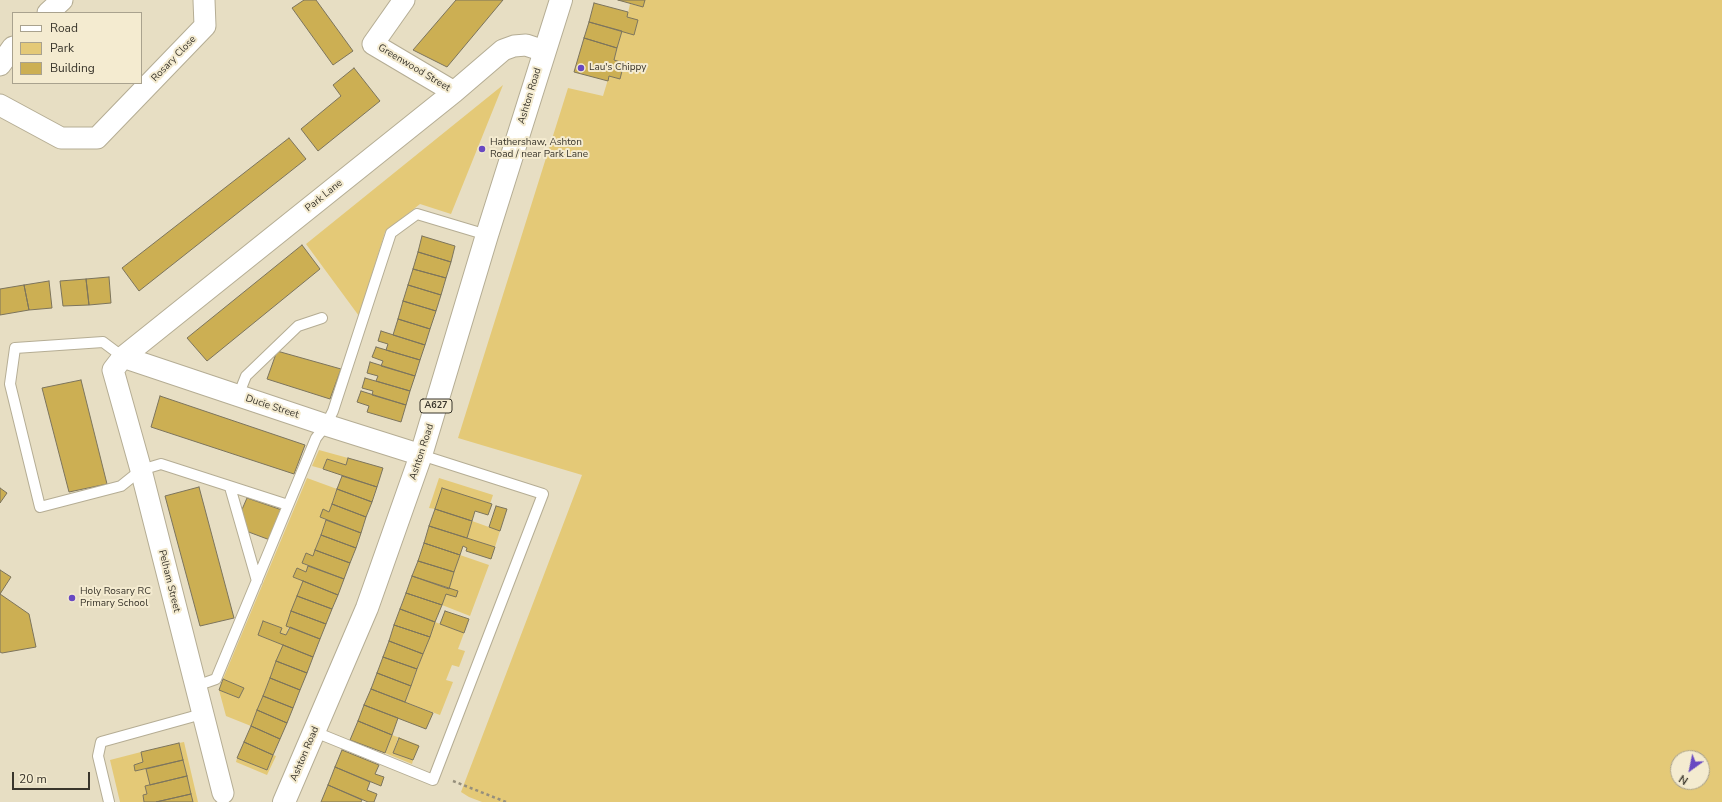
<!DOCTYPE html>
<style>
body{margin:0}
#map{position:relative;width:1722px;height:802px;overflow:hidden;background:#e7dec3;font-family:"Nunito Sans",sans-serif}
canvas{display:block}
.legend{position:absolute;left:12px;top:12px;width:130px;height:72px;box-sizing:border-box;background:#f4ebd0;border:1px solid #a9a28e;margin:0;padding:5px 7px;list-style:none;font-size:12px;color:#39352b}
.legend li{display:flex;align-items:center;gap:8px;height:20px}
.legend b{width:20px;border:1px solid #a9a28e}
.north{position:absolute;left:1670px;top:750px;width:40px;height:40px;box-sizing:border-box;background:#f4ebd0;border:1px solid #a9a28e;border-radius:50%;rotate:213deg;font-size:11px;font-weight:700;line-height:16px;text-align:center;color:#39352b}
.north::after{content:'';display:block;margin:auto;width:14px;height:18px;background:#6849c2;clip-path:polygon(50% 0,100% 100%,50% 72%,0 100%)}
.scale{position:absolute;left:12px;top:772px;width:78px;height:18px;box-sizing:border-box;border:2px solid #39352b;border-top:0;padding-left:5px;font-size:12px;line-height:14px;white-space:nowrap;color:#39352b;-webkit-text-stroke:3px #f4ebd0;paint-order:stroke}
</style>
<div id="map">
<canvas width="1722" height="802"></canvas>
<ul class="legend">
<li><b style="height:5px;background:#fff"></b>Road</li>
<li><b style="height:11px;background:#e4c977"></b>Park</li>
<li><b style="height:11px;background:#ccaf53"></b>Building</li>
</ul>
<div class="north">N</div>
<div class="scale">20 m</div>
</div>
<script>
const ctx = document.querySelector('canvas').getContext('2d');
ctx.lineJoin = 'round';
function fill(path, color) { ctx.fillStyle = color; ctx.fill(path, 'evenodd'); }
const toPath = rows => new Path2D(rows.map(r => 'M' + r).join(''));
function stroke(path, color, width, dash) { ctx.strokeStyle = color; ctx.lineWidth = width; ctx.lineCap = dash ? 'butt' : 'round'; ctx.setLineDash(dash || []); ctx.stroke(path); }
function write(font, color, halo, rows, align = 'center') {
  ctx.font = font + ' "Nunito Sans",sans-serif'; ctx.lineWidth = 4; ctx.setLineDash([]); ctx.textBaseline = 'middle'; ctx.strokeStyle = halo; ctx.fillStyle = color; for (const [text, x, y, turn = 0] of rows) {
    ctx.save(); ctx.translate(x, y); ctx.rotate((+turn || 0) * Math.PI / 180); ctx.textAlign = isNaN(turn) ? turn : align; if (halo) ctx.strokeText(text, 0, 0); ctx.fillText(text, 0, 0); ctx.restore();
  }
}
const green = toPath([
 [645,0,1722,0,1722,802,482,802,469,797,461,792,582,475,458,438,568,88,603,96,609,76,620,79,624,63,614,60,622,31,634,35,638,21,627,17,630,4,643,7],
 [1678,758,1702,758,1702,782,1678,782],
 [503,85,451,214,420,204,385,232,359,316,306,244],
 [319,450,348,458,346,465,327,459,323,469,312,466],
 [307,478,337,489,329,512,323,510,320,517,326,520,313,556,306,553,302,563,308,566,306,572,297,569,293,577,303,581,286,635,280,633,282,628,263,621,258,635,283,645,251,726,226,716,219,690,239,698,244,688,223,679],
 [439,478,493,495,490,504,442,488,435,509,429,508],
 [472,521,500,531,495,547,467,538],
 [460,555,489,565,470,616,442,605],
 [435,622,464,633,458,649,465,651,459,667,452,665,446,680,453,682,440,715,405,702],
 [392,735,419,745,419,746,398,738,393,753,413,760,412,764,385,753],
 [184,742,198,802,193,802,187,776,179,743],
 [141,752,143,762,134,765,135,771,146,769,150,785,145,786,147,794,143,795,144,802,120,802,110,760],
 [273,755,276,756,267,775,236,762,237,758,267,770]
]);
const building = toPath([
 [304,0,316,0,353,51,333,65,292,8,304,0],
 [456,0,503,0,447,67,413,50,456,0],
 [618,0,645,0,643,7,618,0],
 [594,3,628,12,627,17,638,20,634,35,589,22,594,3],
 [589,22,622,31,617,48,584,38,589,22],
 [584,38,617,48,614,60,624,63,620,79,609,76,608,81,574,72,584,38],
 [354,68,380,101,318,151,301,129,341,96,333,85,354,68],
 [289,138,306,159,139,291,122,268,289,138],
 [422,236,455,246,451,262,418,252,422,236],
 [302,245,320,269,207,361,187,338,302,245],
 [418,252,451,262,446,278,413,269,418,252],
 [413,269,446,278,441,295,408,285,413,269],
 [109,277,111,303,89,305,86,279,109,277],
 [86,279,89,305,63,306,60,281,86,279],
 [49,281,52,308,29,310,24,285,49,281],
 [24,285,29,310,0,315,0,289,24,285],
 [408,285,441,295,436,311,403,301,408,285],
 [403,301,436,311,430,329,398,319,403,301],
 [398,319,430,329,425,345,393,335,398,319],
 [381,331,425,345,420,360,386,350,388,344,378,341,381,331],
 [376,347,420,360,415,376,381,366,383,361,372,357,376,347],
 [277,351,341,369,330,399,267,379,277,351],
 [370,362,415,376,410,391,376,381,378,376,367,373,370,362],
 [365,378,410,391,406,405,372,395,373,391,362,388,365,378],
 [81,380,107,484,69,492,42,388,81,380],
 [361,391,406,405,401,422,367,412,369,406,357,402,361,391],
 [160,396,305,445,294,474,151,427,160,396],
 [348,458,383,468,377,487,323,469,327,459,346,465,348,458],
 [342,476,377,487,372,502,337,489,342,476],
 [199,487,234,618,200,626,165,496,199,487],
 [0,488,7,493,0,503,0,488],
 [442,488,492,504,488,515,475,511,472,521,435,509,442,488],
 [337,489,372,502,366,517,332,504,337,489],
 [247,498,282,510,270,540,246,531,240,514,247,498],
 [332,504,366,517,361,533,320,517,323,509,329,512,332,504],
 [496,506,507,509,500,531,489,527,496,506],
 [435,509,472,521,467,538,429,526,435,509],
 [326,520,361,533,356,548,321,535,326,520],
 [429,526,495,547,491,559,466,551,467,548,463,546,460,555,424,543,429,526],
 [321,535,356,548,350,563,315,550,321,535],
 [424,543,460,555,454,572,418,561,424,543],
 [315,550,350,563,344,579,302,563,306,553,313,556,315,550],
 [418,561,454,572,449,589,412,576,418,561],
 [308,566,344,579,338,595,293,577,297,568,306,572,308,566],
 [0,570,11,577,0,594,0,570],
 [412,576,458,591,456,597,446,594,442,605,406,593,412,576],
 [303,581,338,595,332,609,297,596,303,581],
 [406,593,442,605,435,622,400,609,406,593],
 [0,594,29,614,36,647,2,653,0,652,0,594],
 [297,596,332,609,326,624,291,611,297,596],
 [400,609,435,622,430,637,394,625,400,609],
 [291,611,326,624,320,639,286,626,291,611],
 [445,611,469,619,464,633,440,624,445,611],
 [263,621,282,628,280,633,286,635,290,627,320,639,313,657,258,635,263,621],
 [394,625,430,637,423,654,389,641,394,625],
 [389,641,423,654,417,669,383,657,389,641],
 [283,645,313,657,307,673,276,661,283,645],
 [383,657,417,669,411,686,377,673,383,657],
 [276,661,307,673,300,690,270,678,276,661],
 [377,673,411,686,405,702,371,689,377,673],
 [270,678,300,690,293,708,263,696,270,678],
 [223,679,244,688,239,698,219,690,223,679],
 [371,689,433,713,426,729,364,705,371,689],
 [263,696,293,708,287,723,257,710,263,696],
 [364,705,398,718,392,735,358,721,364,705],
 [257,710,287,723,280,739,251,726,257,710],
 [358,721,392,735,385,753,350,740,358,721],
 [251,726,280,739,273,755,244,742,251,726],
 [399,738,419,746,413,760,393,753,399,738],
 [244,742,273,755,267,770,237,758,244,742],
 [179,743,183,760,135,771,134,765,143,762,141,752,179,743],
 [342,750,379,765,375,774,384,777,381,786,335,767,342,750],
 [183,760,187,776,150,785,146,769,183,760],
 [335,767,370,782,367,790,377,794,374,802,368,802,328,785,335,767],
 [187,776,191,794,156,802,144,802,143,795,147,794,145,786,187,776],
 [328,785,362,800,361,802,321,802,328,785],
 [191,794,193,802,156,802,191,794]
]);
const path = toPath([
 [453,781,506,802]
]);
const service = toPath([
 [123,357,103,342,15,348,10,384,40,507,121,486,141,470,161,464,288,505],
 [238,396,246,376,298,326,322,318],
 [230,487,257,581],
 [196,686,216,679,316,438,326,425,333,411,391,233,417,214,487,235],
 [315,732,433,780,543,494,421,455],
 [109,802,98,756,101,742,202,714]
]);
const minor = toPath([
 [404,0,373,44,454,92],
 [48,13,62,0],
 [0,65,13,47],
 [0,105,61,138,97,138,205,26,204,0],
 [123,357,326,425,421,455],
 [223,793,141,470,113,370,123,357,454,92,503,50,514,46,526,45,544,51]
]);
const trunk = toPath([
 [284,802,367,608,421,455,487,235,561,0]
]);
const markers = [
 [581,68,4,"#6849c2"],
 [482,149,4,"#6849c2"],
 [72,598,4,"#6849c2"]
];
const shields = [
 [436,406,32]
];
const shieldNames = [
 ["A627",436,406]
];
const streetNames = [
 ["Rosary Close",174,59,-46],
 ["Greenwood Street",414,68,31],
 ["Ashton Road",530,96,-73],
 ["Park Lane",324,196,-39],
 ["Ducie Street",272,407,18],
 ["Ashton Road",422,452,-72],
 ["Pelham Street",169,581,76],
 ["Ashton Road",305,754,-67]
];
const poiNames = [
 ["Lau's Chippy",589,68],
 ["Hathershaw, Ashton",490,143],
 ["Road / near Park Lane",490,155],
 ["Holy Rosary RC",80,592],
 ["Primary School",80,604]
];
fill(green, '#e4c977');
fill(building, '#ccaf53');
stroke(building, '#7c745c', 1);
stroke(service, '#b5ad94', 12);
stroke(minor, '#b5ad94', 23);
stroke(trunk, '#b5ad94', 24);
stroke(path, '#968f7c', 2.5, [3, 3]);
stroke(service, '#fff', 10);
stroke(minor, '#fff', 21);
stroke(trunk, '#fff', 22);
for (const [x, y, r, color] of markers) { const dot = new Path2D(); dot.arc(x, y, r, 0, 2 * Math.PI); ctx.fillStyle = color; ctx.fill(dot); stroke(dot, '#f4ebd0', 1.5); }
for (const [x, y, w] of shields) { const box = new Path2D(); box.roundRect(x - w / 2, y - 7, w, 14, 3); ctx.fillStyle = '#f4ebd0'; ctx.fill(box); stroke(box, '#39352b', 1); }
write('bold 9px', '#39352b', null, shieldNames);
write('10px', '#39352b', '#f4ebd0', streetNames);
write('10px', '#39352b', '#f4ebd0', poiNames, 'left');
</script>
